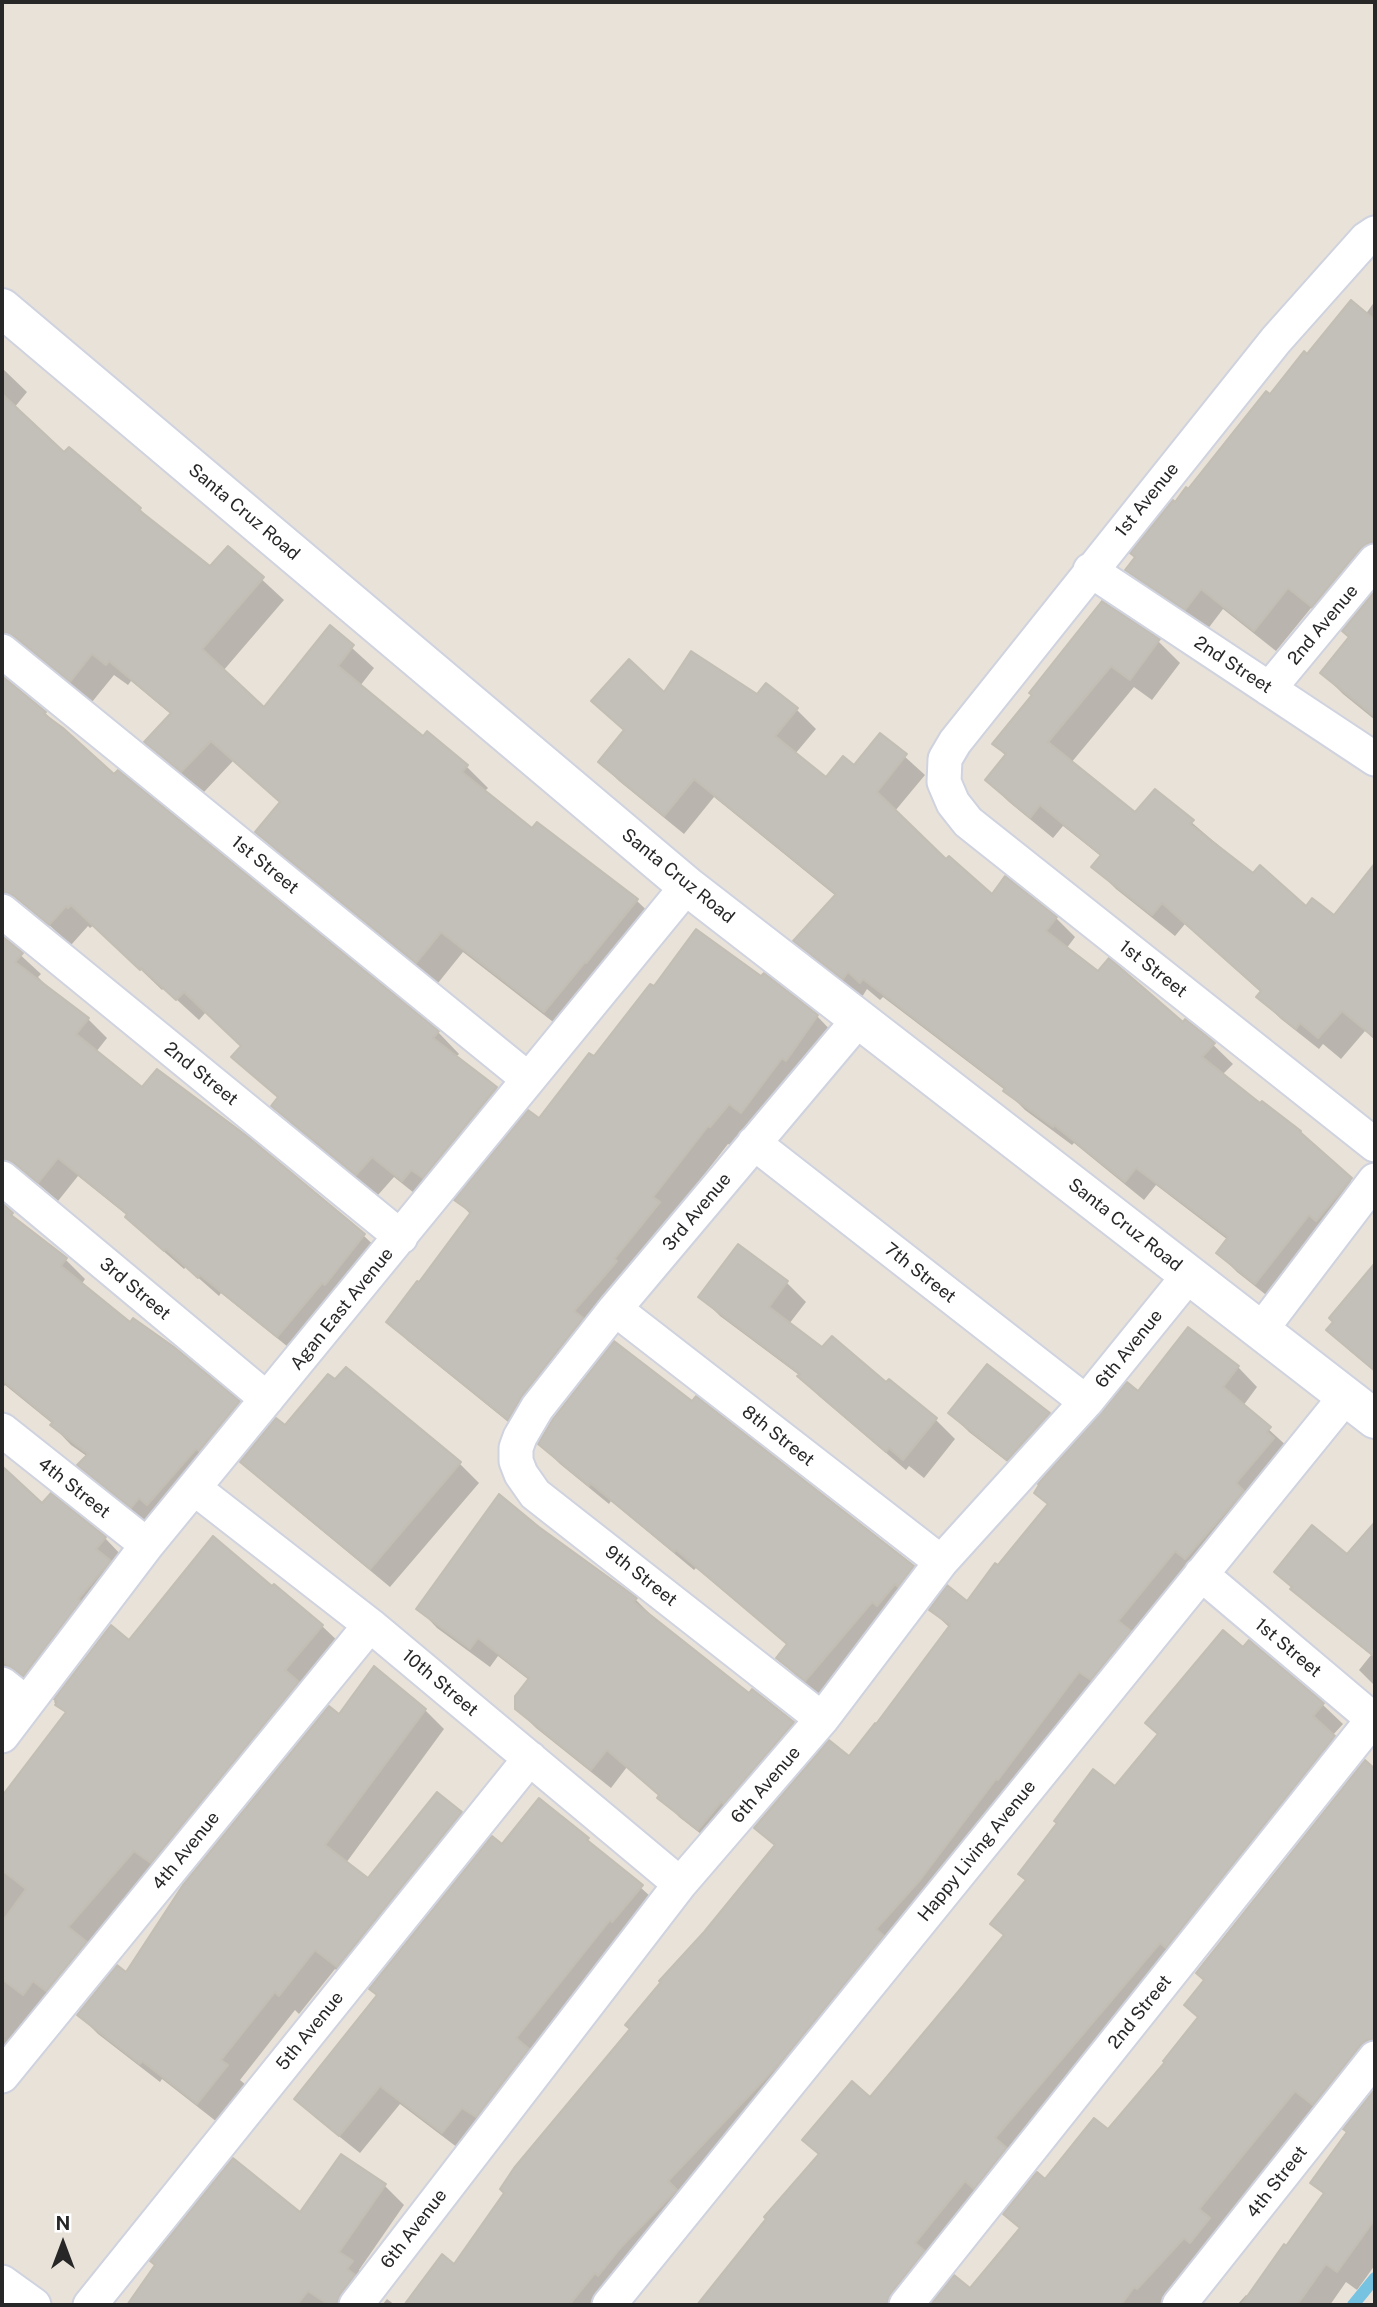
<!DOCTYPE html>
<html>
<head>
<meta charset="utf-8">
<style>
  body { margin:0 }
  #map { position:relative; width:1377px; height:2307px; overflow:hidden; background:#e8e2d9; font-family:"Public Sans",sans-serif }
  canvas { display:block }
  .frame { position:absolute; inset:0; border:4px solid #272727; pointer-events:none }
  .north { position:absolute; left:28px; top:2209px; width:70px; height:70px; -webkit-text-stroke:5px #fff; paint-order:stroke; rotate:0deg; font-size:19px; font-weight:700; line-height:28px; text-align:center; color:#272727 }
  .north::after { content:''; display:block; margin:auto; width:24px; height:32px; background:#272727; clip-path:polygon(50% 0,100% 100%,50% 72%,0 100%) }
</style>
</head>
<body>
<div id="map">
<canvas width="1377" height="2307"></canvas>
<div class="frame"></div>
<div class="north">N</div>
</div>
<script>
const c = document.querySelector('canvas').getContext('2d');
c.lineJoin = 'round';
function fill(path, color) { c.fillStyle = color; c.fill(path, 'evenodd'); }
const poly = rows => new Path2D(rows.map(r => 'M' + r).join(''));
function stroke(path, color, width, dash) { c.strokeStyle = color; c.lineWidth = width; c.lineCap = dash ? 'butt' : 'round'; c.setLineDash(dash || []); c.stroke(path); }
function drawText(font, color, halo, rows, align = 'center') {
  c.font = font + ' "Public Sans",sans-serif'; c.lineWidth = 6; c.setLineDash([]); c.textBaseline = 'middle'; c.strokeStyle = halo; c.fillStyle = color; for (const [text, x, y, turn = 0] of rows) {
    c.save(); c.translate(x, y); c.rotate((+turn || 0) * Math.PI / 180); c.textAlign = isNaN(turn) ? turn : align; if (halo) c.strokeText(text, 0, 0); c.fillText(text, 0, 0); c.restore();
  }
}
fill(poly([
  [1375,301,1375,577,1334,627,1311,608,1276,651,1223,609,1207,630,1149,591,1128,570,1175,504,1307,356,1365,315],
  [2,368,27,392,14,408,64,455,140,509,155,525,211,568,228,548,284,600,223,671,264,709,330,628,374,668,360,686,424,738,466,766,488,788,484,792,532,830,636,900,658,921,566,1032,463,952,438,983,279,854,258,832,281,803,233,761,204,792,168,763,147,742,172,715,131,681,128,685,114,675,92,702,37,657,29,653,4,671,5,681,45,713,114,777,438,1032,459,1054,455,1058,496,1088,517,1110,424,1201,394,1177,378,1195,294,1127,273,1106,279,1099,234,1057,243,1046,206,1012,199,1020,164,988,162,990,94,925,90,928,88,926,71,945,25,903,30,897,2,871],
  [1375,594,1375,720,1343,694,1322,673,1351,638,1344,631],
  [1158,641,1180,663,1152,700,1134,687,1071,763,1136,815,1155,791,1253,875,1306,908,1334,918,1375,866,1375,1040,1365,1031,1341,1059,1323,1044,1319,1049,1281,1019,1258,997,1262,993,1185,924,1175,936,1116,889,1094,867,1102,857,1063,826,1053,838,1009,802,987,780,1006,756,994,744,1034,695],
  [664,694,757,696,797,710,816,729,795,754,826,779,855,767,881,735,925,775,895,811,946,861,992,897,1056,918,1075,937,1066,949,1098,974,1203,1035,1233,1064,1222,1075,1319,1151,1370,1199,1275,1302,1237,1272,1218,1253,1228,1240,1156,1185,1144,1200,1074,1143,1072,1145,1025,1110,1005,1090,883,997,880,1000,867,989,862,997,815,960,796,941,836,896,714,797,684,834,619,781,600,762,625,731,594,701],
  [2,938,41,974,38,977,53,992,88,1019,107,1038,96,1052,143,1089,246,1137,364,1236,384,1255,298,1355,221,1293,219,1296,186,1267,184,1269,146,1236,128,1216,78,1176,58,1201,36,1182,27,1178,2,1194,4,1207,31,1233,66,1260,85,1279,81,1285,131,1325,239,1403,258,1422,151,1526,99,1485,80,1465,88,1457,71,1445,52,1425,53,1424,5,1385,2,1389],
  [817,1016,836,1036,761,1131,749,1122,730,1145,728,1144,672,1216,528,1438,408,1341,389,1321,420,1285,471,1215,457,1200,539,1121,595,1059],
  [739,1247,787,1283,806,1302,789,1324,823,1349,887,1385,889,1382,936,1420,955,1439,924,1478,909,1466,906,1470,819,1396,799,1375,720,1316,701,1297],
  [1375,1264,1375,1372,1350,1351,1328,1330,1335,1322,1331,1318],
  [988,1366,1049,1415,1068,1434,1028,1478,969,1432,950,1413],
  [1238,1367,1257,1387,1243,1406,1289,1448,604,2305,407,2305,442,2257,455,2266,705,1933,776,1847,756,1827,850,1758,950,1628,931,1610,967,1604,1049,1506,1036,1492,1138,1394],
  [346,1369,460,1464,479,1483,390,1587,262,1481,242,1462,285,1428,335,1382],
  [540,1444,913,1567,932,1586,825,1699,797,1677,778,1658,788,1645,696,1568,694,1570,611,1501,609,1504,560,1464],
  [2,1472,42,1506,105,1538,124,1558,128,1582,2,1702],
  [1375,1525,1375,1686,1359,1670,1371,1655,1312,1608,1276,1572,1347,1557],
  [538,1528,636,1600,655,1619,749,1696,793,1723,812,1742,719,1848,679,1817,660,1796,627,1767,611,1788,536,1728,516,1708,529,1680,498,1656,490,1667,437,1628,418,1608],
  [274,1587,322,1626,342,1645,2,2059,2,1799,67,1714,54,1702,111,1627,129,1642],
  [1249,1642,1323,1705,1343,1724,1332,1736,1353,1756,916,2305,699,2305,820,2156,804,2140,871,2100,1005,1937,993,1924,1116,1788,1159,1735,1147,1723,1244,1649],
  [425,1710,444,1729,346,1863,368,1880,461,1813,480,1832,358,1985,335,1969,299,2014,295,2010,240,2080,246,2085,217,2122,162,2079,160,2082,98,2034,79,2015,126,1974,339,1717],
  [1365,1763,1375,1771,1375,2035,1218,2229,1228,2239,1204,2256,1160,2305,933,2305,955,2278,970,2291,1021,2229,1045,2182,1108,2132,1167,2062,1199,2018,1186,2005],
  [587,1839,661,1906,462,2151,400,2104,360,2153,316,2118,296,2099,502,1847],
  [1375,2091,1375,2265,1357,2290,1346,2282,1330,2305,1237,2305,1246,2295,1249,2297,1325,2195,1312,2183,1349,2132,1346,2129],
  [385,2186,404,2205,359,2270,371,2282,366,2305,129,2305,157,2265],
  [387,2299,395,2305,382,2305]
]), '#0003');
stroke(poly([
  [1353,2305,1375,2278]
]), '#75c2e1', 12);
const building = poly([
  [1351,300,1375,320,1375,542,1368,543,1360,549,1312,607,1288,588,1254,631,1201,589,1185,610,1125,570,1135,557,1130,553,1173,500,1175,502,1186,487,1188,489,1266,391,1270,394,1304,351,1307,354,1351,300],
  [2,394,64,452,69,447,141,508,139,510,210,566,228,546,264,577,202,649,264,707,330,625,354,645,338,666,423,736,427,731,468,765,462,772,532,828,537,822,638,899,586,963,585,962,544,1012,441,932,416,963,255,832,280,802,211,741,181,772,144,742,171,713,109,661,106,665,92,654,70,682,14,636,2,632,2,394],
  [1375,591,1375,717,1320,673,1349,637,1342,631,1375,591],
  [1102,601,1160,639,1130,680,1111,666,1048,742,1135,812,1155,789,1194,820,1190,824,1253,873,1260,865,1306,906,1312,898,1334,915,1375,863,1375,1038,1342,1011,1318,1038,1300,1023,1296,1029,1256,997,1261,991,1162,903,1152,915,1091,867,1101,855,1040,805,1030,818,985,780,1006,754,992,744,1032,695,1029,693,1102,601],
  [691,651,757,694,766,683,798,708,775,736,826,777,843,756,854,765,880,733,907,754,877,792,946,859,949,856,992,894,1005,876,1057,917,1046,931,1098,971,1109,958,1183,1022,1185,1019,1204,1034,1215,1043,1202,1057,1260,1103,1262,1101,1301,1131,1300,1132,1352,1178,1316,1221,1309,1215,1255,1284,1216,1253,1228,1237,1136,1168,1125,1182,1054,1125,1053,1127,1003,1091,1005,1088,863,979,860,983,848,972,843,979,793,941,836,894,694,779,664,816,598,762,624,730,591,701,629,659,664,692,691,651],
  [2,676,46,712,44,714,63,728,114,774,118,770,439,1031,433,1038,497,1087,423,1178,411,1170,402,1181,372,1157,356,1175,271,1106,278,1097,231,1057,241,1046,184,992,176,1000,141,968,140,970,71,905,68,908,66,906,49,925,14,896,2,892,2,676],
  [696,929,761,976,764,973,818,1015,786,1061,782,1058,741,1113,729,1104,710,1127,708,1126,653,1197,660,1202,614,1259,617,1261,574,1311,583,1318,522,1396,508,1420,386,1322,417,1281,419,1282,471,1212,454,1200,528,1110,539,1118,589,1053,594,1056,650,984,654,986,696,929],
  [2,936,23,953,15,962,89,1018,76,1034,142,1087,157,1069,247,1136,365,1234,325,1285,322,1283,277,1337,200,1275,198,1278,166,1249,164,1251,125,1217,127,1214,58,1158,38,1183,14,1163,2,1159,2,936],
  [2,1203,13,1213,11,1215,67,1258,61,1266,130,1322,133,1318,174,1347,240,1401,199,1451,196,1449,147,1505,139,1498,131,1508,77,1465,88,1454,50,1425,53,1422,2,1380,2,1203],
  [738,1244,788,1281,769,1307,822,1347,832,1336,886,1382,889,1379,937,1418,903,1460,889,1448,886,1452,797,1376,800,1374,698,1297,738,1244],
  [1375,1263,1375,1371,1326,1330,1333,1322,1329,1318,1375,1263],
  [1188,1327,1239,1366,1223,1387,1271,1427,1267,1432,1274,1438,1236,1483,1244,1491,1185,1559,1175,1551,1118,1621,1131,1631,1091,1680,1079,1672,998,1780,996,1779,920,1880,876,1929,884,1936,781,2062,668,2181,677,2190,622,2246,598,2276,595,2273,569,2305,404,2305,442,2254,454,2264,504,2193,500,2189,514,2168,630,2029,625,2025,661,1982,659,1981,704,1932,775,1845,754,1828,829,1740,849,1756,875,1723,876,1724,950,1625,929,1610,947,1585,967,1601,995,1563,998,1565,1048,1504,1034,1493,1039,1485,1038,1484,1127,1382,1138,1391,1188,1327],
  [614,1341,692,1401,696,1396,914,1566,898,1587,895,1584,877,1606,872,1602,805,1681,776,1658,787,1644,676,1550,674,1552,590,1483,589,1486,538,1444,553,1419,614,1341],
  [987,1364,1050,1413,1007,1460,948,1413,987,1364],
  [346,1367,461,1462,370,1569,240,1462,276,1418,285,1425,328,1374,335,1379,346,1367],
  [2,1466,42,1503,51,1493,106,1537,96,1549,111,1561,78,1599,81,1601,23,1676,2,1661,2,1466],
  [499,1494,539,1527,637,1598,634,1602,749,1693,752,1689,794,1722,724,1804,721,1802,698,1830,657,1798,659,1795,607,1750,591,1770,515,1709,515,1696,529,1678,478,1638,470,1649,416,1609,499,1494],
  [1375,1522,1375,1657,1290,1589,1292,1587,1274,1572,1312,1525,1347,1554,1375,1522],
  [213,1536,272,1586,274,1584,323,1625,285,1670,299,1682,151,1863,134,1851,68,1927,87,1942,46,1991,33,1981,23,1995,2,1979,2,1922,26,1889,2,1870,2,1796,66,1712,55,1705,57,1702,54,1699,111,1625,129,1640,213,1536],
  [1223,1630,1243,1647,1249,1640,1324,1703,1313,1716,1335,1736,1166,1948,1160,1943,995,2138,1007,2148,974,2189,965,2181,915,2243,925,2251,891,2293,887,2305,697,2305,766,2219,764,2217,819,2154,802,2140,852,2081,870,2097,962,1987,1004,1935,990,1924,1026,1880,1018,1874,1057,1823,1054,1821,1093,1769,1115,1786,1158,1734,1145,1723,1223,1630],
  [374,1666,426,1709,325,1845,368,1878,437,1792,462,1812,337,1967,315,1950,279,1996,275,1992,221,2060,228,2065,197,2104,142,2061,140,2064,77,2015,117,1965,126,1972,183,1885,329,1706,339,1714,374,1666],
  [1365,1760,1375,1769,1375,2039,1367,2040,1360,2046,1313,2105,1295,2091,1199,2209,1210,2218,1190,2243,1184,2238,1137,2289,1134,2287,1121,2305,930,2305,954,2275,970,2288,1020,2228,1003,2214,1037,2172,1045,2179,1094,2118,1108,2129,1165,2062,1163,2061,1198,2017,1184,2005,1204,1980,1196,1973,1365,1760],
  [539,1798,589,1838,587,1840,643,1885,612,1922,610,1920,516,2038,529,2049,476,2117,462,2108,442,2133,380,2086,339,2136,294,2099,377,1995,369,1989,492,1836,502,1844,539,1798],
  [1375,2089,1375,2219,1337,2272,1326,2264,1297,2305,1241,2305,1284,2244,1286,2246,1324,2193,1310,2183,1347,2132,1343,2129,1375,2089],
  [341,2154,386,2184,339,2252,353,2261,347,2269,355,2275,340,2294,337,2305,329,2305,308,2291,297,2305,127,2305,155,2265,150,2261,233,2158,300,2212,341,2154]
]);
fill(building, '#c3bfb9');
stroke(building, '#c3beb4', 2);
const street = poly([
  [1375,233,1366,239,1276,340,955,742,945,759,944,782,953,803,968,822,1375,1145],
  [1090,570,1375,759],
  [2,651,528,1079],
  [1269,689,1375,561],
  [2,911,401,1237],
  [754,1143,1086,1402],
  [2,1178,267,1399],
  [615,1309,941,1562],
  [1261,1330,1375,1180],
  [2,1430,147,1545],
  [194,1488,370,1625,680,1884],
  [1201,1574,1375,1721],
  [2,1684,26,1703],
  [822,1719,535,1494,521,1474,516,1461,516,1448,520,1437,537,1408,615,1309,859,1019],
  [2,1736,147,1545,687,886],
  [2,2076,370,1625],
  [2,2282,34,2305],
  [90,2305,530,1758],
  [356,2305,680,1884,822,1719,941,1562,1086,1402,1189,1275],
  [609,2305,1346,1396],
  [906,2305,1373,1719],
  [1179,2305,1375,2058]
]);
const secondary = poly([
  [2,308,687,886,1375,1419]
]);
stroke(street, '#cfd2df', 37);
stroke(secondary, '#cfd2df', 42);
stroke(street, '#fff', 33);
stroke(secondary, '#fff', 38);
drawText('18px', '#272727', '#fff', [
  ["1st Avenue",1147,500,-51],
  ["Santa Cruz Road",244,512,40],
  ["2nd Avenue",1323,625,-50],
  ["2nd Street",1233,665,33],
  ["1st Street",265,865,39],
  ["Santa Cruz Road",678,876,39],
  ["1st Street",1153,969,38],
  ["2nd Street",201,1074,39],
  ["3rd Avenue",697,1212,-50],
  ["Santa Cruz Road",1125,1225,38],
  ["7th Street",920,1273,38],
  ["3rd Street",135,1289,40],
  ["Agan East Avenue",342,1309,-51],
  ["6th Avenue",1129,1349,-51],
  ["8th Street",778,1436,38],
  ["4th Street",74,1488,38],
  ["9th Street",641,1576,38],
  ["1st Street",1288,1648,40],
  ["10th Street",440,1683,40],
  ["6th Avenue",766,1785,-49],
  ["4th Avenue",186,1851,-51],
  ["Happy Living Avenue",977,1851,-51],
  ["2nd Street",1140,2012,-51],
  ["5th Avenue",310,2031,-51],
  ["4th Street",1277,2182,-52],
  ["6th Avenue",414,2229,-52]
]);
</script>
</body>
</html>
